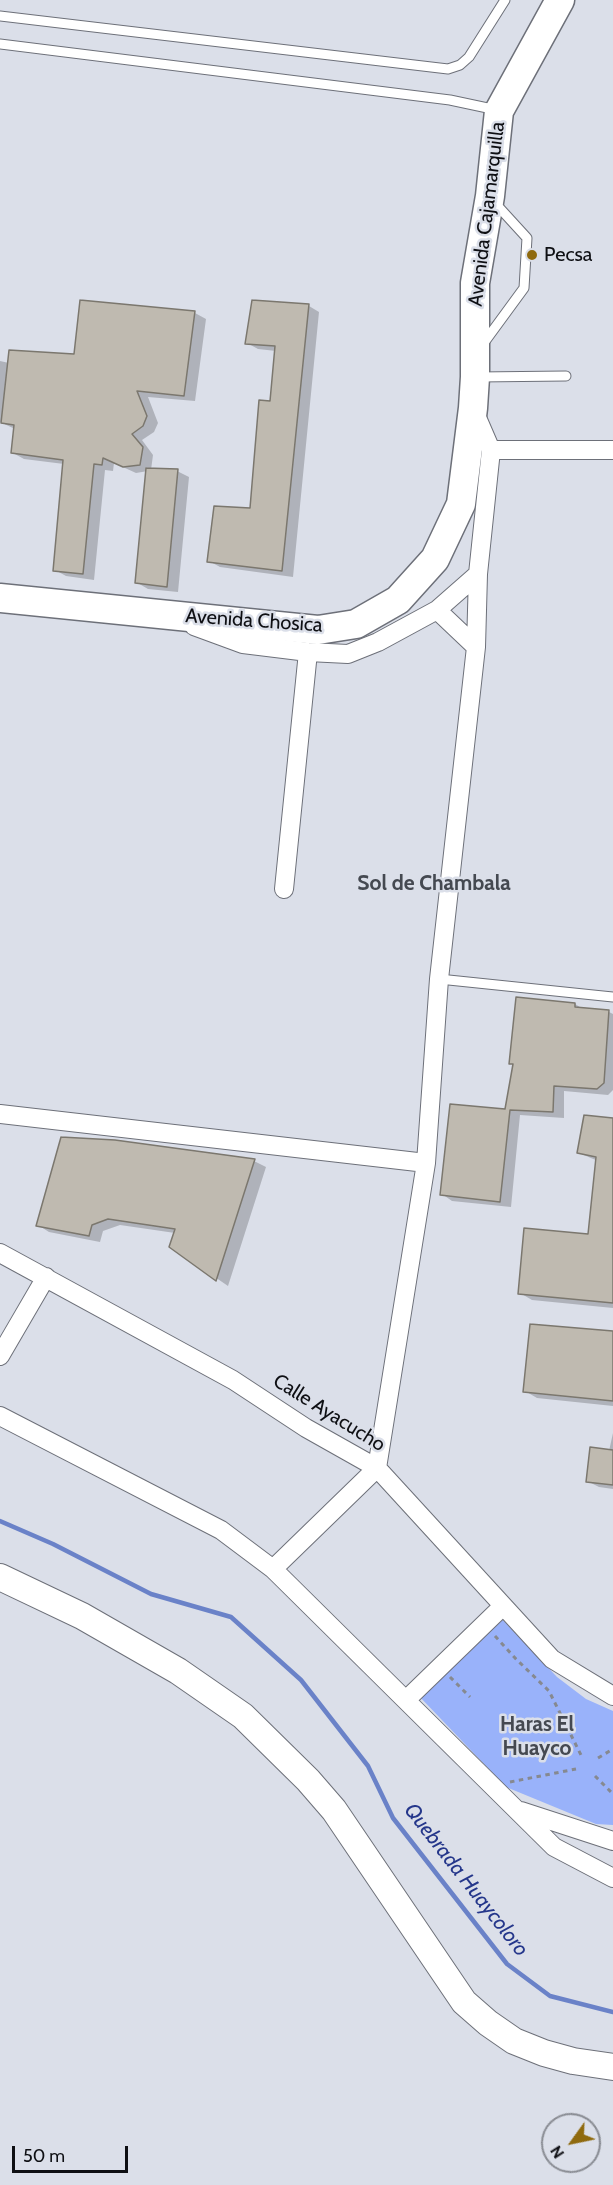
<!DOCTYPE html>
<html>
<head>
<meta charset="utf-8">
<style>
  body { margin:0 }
  #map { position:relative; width:613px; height:2185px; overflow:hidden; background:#dbdfe9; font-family:Cabin,sans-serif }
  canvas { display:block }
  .north { position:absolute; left:541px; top:2113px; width:60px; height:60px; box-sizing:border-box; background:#dbdfe9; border:2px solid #898c93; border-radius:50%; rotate:237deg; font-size:16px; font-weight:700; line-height:24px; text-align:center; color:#0e0f13 }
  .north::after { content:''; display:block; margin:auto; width:21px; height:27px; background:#8f6a0e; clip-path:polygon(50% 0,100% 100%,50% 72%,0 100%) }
  .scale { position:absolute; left:12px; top:2146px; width:116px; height:27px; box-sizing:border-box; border:3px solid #0e0f13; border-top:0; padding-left:8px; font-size:18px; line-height:21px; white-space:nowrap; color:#0e0f13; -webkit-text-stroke:4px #dbdfe9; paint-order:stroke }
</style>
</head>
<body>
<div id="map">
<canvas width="613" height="2185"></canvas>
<div class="north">N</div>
<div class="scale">50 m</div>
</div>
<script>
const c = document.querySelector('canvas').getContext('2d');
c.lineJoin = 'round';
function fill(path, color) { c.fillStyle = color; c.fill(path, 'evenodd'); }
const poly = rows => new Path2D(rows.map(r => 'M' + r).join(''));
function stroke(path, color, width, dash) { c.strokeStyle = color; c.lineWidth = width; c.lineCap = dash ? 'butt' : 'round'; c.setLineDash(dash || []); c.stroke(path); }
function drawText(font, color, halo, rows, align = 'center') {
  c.font = font + ' Cabin,sans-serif'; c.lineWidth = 5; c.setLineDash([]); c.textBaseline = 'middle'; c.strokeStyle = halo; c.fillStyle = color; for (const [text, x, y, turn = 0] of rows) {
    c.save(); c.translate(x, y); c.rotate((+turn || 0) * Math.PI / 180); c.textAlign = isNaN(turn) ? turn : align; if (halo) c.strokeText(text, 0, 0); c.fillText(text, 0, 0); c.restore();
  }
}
fill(poly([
  [498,1615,557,1677,586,1699,613,1711,613,1825,596,1824,506,1787,418,1695]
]), '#99b2fa');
fill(poly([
  [309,306,319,312,293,577,220,567,209,561,251,509,271,402,276,351,258,349,247,343],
  [195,313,206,319,195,401,148,397,158,423,154,432,142,440,153,455,151,470,177,471,189,477,178,592,148,589,136,582,148,471,136,473,114,463,113,471,105,470,94,580,66,576,55,570,64,464,24,459,13,453,15,429,0,422,0,361,9,363,75,356],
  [575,1004,583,1009,609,1012,613,1014,613,1090,608,1095,564,1091,564,1118,520,1115,511,1207,452,1201,442,1194,506,1111,515,1065,511,1063],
  [613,1119,613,1308,532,1300,520,1293,589,1235,598,1161,579,1153],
  [254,1161,266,1167,228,1286,171,1247,175,1233,120,1225,103,1231,100,1242,49,1232,38,1225],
  [613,1332,613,1406,537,1398,525,1391],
  [613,1433,613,1489,599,1487,587,1481,609,1451]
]), '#0003');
stroke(poly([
  [0,1521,53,1544,151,1594,231,1617,301,1680,368,1766,393,1818,507,1964,550,1996,613,2012]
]), '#6a82c8', 4.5);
const building = poly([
  [80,300,195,311,184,396,137,391,147,416,143,426,132,434,143,447,140,465,123,467,103,458,102,465,94,464,83,574,53,571,63,460,11,453,14,425,1,423,9,350,74,354,80,300],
  [252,300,309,304,282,571,207,562,214,506,250,508,259,400,270,401,275,346,245,344,252,300],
  [146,468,178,469,167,587,135,583,146,468],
  [516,997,575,1003,575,1007,609,1010,604,1083,597,1089,554,1086,553,1112,510,1110,500,1202,440,1195,450,1104,505,1109,513,1064,509,1064,516,997],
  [584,1115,613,1118,613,1303,518,1294,524,1228,588,1234,596,1157,577,1153,584,1115],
  [61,1137,115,1140,255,1159,216,1281,169,1247,175,1229,108,1219,92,1225,89,1236,36,1226,61,1137],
  [530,1324,613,1331,613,1401,523,1392,530,1324],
  [590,1447,613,1450,613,1485,586,1482,590,1447]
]);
fill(building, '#bfbab0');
stroke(building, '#7b776e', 1.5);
const service = poly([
  [0,16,448,69,460,65,469,57,505,0],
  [0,44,450,100,497,110],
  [483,344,524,288,527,238,495,203],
  [478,377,566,376],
  [439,979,613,997]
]);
const minor = poly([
  [491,450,613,450],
  [437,610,476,647],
  [194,626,243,644,308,652,348,654,378,642,437,610,478,574],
  [284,889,308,652],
  [0,1114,426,1163],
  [0,1253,233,1380,306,1428,377,1468,552,1659,613,1696],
  [0,1356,46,1277],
  [0,1416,221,1530,273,1569,554,1847,613,1878],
  [273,1569,377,1468,426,1163,439,979,476,647,478,574,491,450,475,413],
  [406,1700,503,1606],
  [521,1811,613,1841]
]);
const secondary = poly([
  [0,1577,82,1616,178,1671,243,1716,308,1780,334,1810,464,2002,488,2023,514,2041,544,2053,573,2061,613,2067]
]);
const primary = poly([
  [0,598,318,630,356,624,398,600,435,559,461,504,473,408,475,377,475,283,490,196,499,111,560,0]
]);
stroke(service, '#6d7079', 11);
stroke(minor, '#6d7079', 20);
stroke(secondary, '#6d7079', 28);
stroke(primary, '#6d7079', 31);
stroke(poly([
  [495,1636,516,1659,549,1691,581,1755],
  [450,1677,470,1697],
  [598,1758,613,1749],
  [595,1776,613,1794],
  [510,1782,576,1769]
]), '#868990', 3, [4.5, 4.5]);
stroke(service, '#fff', 9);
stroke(minor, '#fff', 18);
stroke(secondary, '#fff', 26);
stroke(primary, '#fff', 28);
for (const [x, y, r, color] of [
  [532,255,6,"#8f6a0e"]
]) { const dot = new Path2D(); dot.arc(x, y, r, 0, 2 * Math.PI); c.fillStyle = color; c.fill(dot); stroke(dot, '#dbdfe9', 2); }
drawText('20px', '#0e0f13', '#dbdfe9', [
  ["Avenida Cajamarquilla",487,214,-83],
  ["Avenida Chosica",254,621,4],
  ["Calle Ayacucho",329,1413,32]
]);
drawText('20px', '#0e0f13', '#dbdfe9', [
  ["Pecsa",544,255]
], 'left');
drawText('bold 21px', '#454951', '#dbdfe9', [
  ["Sol de Chambala",434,884],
  ["Haras El",537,1725],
  ["Huayco",537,1749]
]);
drawText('italic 21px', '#25378b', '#dbdfe9', [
  ["Quebrada Huaycoloro",466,1880,52]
]);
</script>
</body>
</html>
